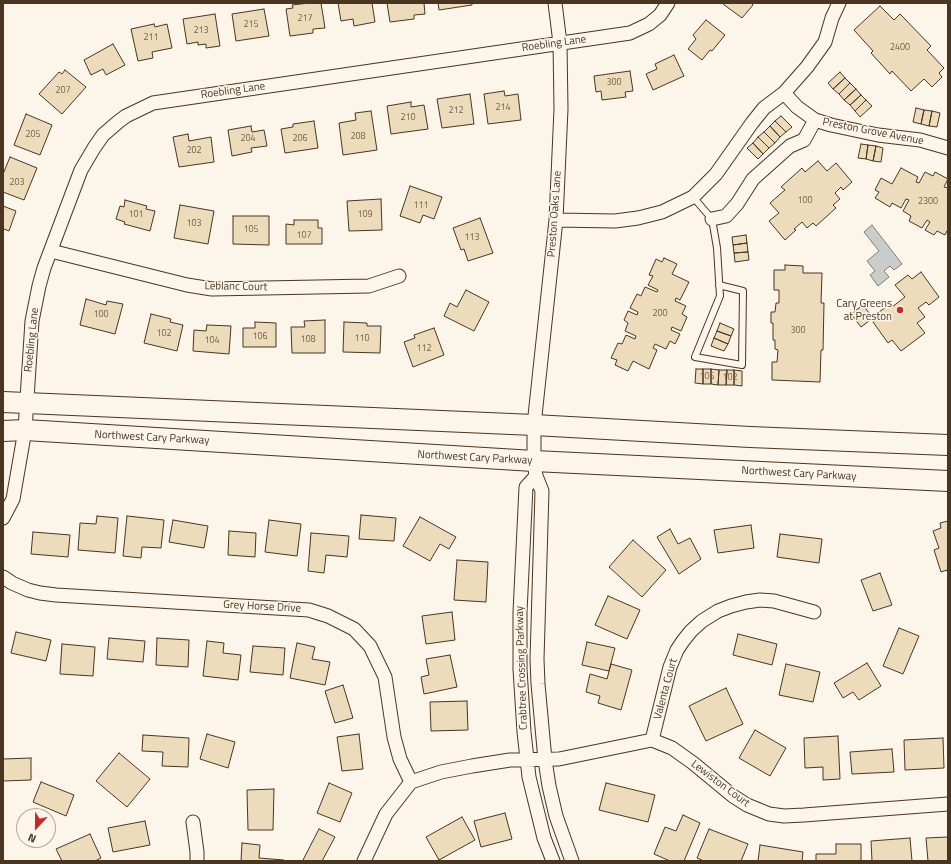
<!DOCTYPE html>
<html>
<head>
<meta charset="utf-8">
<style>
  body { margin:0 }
  #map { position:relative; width:951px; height:864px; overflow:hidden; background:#fbf6e9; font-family:"Titillium Web",sans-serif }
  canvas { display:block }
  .frame { position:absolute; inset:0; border:4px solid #4a3520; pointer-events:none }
  .north { position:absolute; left:16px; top:808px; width:40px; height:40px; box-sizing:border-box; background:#fbf6e9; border:1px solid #b4a999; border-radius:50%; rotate:202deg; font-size:11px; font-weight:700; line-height:16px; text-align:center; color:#4a3520 }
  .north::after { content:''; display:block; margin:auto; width:14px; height:18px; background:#c62828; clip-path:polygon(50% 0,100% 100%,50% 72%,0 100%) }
</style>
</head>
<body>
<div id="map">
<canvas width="951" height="864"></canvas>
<div class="frame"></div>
<div class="north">N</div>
</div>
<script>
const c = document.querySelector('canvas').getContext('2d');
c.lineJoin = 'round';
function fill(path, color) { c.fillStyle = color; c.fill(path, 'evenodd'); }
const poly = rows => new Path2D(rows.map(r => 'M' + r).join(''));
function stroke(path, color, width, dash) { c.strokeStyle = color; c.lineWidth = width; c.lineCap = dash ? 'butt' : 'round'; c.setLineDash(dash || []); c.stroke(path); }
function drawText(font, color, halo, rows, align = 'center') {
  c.font = font + ' "Titillium Web",sans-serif'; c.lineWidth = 3; c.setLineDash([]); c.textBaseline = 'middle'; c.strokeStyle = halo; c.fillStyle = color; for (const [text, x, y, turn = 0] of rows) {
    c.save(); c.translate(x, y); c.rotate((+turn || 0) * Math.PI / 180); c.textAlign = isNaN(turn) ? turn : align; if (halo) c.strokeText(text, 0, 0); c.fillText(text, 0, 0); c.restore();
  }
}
const water = poly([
  [872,225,902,264,894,270,890,266,884,271,889,277,878,286,870,275,875,271,867,261,879,251,864,232,872,225]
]);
fill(water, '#c9cecd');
stroke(water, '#887966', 1);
const building = poly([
  [309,3,321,3,325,28,313,29,313,33,290,36,286,9,293,8,292,5,309,3],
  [338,3,372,3,375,22,354,26,353,19,341,21,338,3],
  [387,3,424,3,425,14,414,15,414,19,390,22,387,3],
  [438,3,472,3,472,5,439,10,438,3],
  [724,3,751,3,753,5,742,18,723,4,724,3],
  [880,6,894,20,900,14,931,46,927,50,944,68,939,73,942,77,932,87,924,79,911,91,892,71,890,74,871,53,873,51,854,30,880,6],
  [264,9,269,36,236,41,232,14,264,9],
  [215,14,220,46,206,48,206,44,198,45,198,42,187,44,183,19,215,14],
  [706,20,725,35,712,51,710,50,702,60,688,49,696,39,693,35,706,20],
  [154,24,155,27,167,24,172,48,152,52,153,58,138,61,131,29,154,24],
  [113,44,125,65,106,75,103,69,91,75,84,60,113,44],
  [674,55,684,76,653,90,646,74,657,69,655,64,674,55],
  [65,70,86,87,62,114,39,94,59,72,62,74,65,70],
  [630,71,633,91,625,92,626,97,602,100,601,91,596,92,594,76,630,71],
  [840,72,845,78,833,89,828,83,840,72],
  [845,78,850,83,839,94,833,89,845,78],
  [850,83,856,89,844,100,839,94,850,83],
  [856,89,861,95,850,105,844,100,856,89],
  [504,91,505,96,518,94,521,120,488,124,484,94,504,91],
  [470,94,474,124,442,128,437,99,470,94],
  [861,95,866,100,855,111,850,105,861,95],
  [866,100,872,106,860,117,855,111,866,100],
  [411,102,411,107,424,105,428,129,391,134,387,106,411,102],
  [916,108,924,110,921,124,913,122,916,108],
  [924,110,932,111,929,126,921,124,924,110],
  [371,111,377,150,343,155,339,123,356,120,355,113,371,111],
  [932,111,940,113,937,127,929,126,932,111],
  [26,114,52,125,40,155,14,145,26,114],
  [781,116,792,127,786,132,775,121,781,116],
  [314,121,318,148,285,153,281,129,293,127,293,124,314,121],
  [775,121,786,132,780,137,770,126,775,121],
  [251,126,252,132,264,130,267,146,251,148,252,152,232,156,228,130,251,126],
  [770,126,780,137,775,143,764,132,770,126],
  [764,132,775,143,769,148,758,137,764,132],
  [188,134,189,141,211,137,214,162,179,167,173,137,188,134],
  [758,137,769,148,763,154,753,143,758,137],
  [753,143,763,154,758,159,747,148,753,143],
  [861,144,868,145,866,159,858,158,861,144],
  [868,145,876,146,873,161,866,159,868,145],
  [876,146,883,148,881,162,873,161,876,146],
  [10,157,37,168,24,200,3,192,3,174,10,157],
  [818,161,827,171,836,163,852,182,843,190,841,187,835,193,840,199,833,205,836,208,816,226,813,223,807,228,802,222,794,229,796,230,785,240,769,221,779,213,770,203,785,190,781,187,802,168,805,172,818,161],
  [901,168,918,177,916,182,919,183,925,172,933,176,935,172,948,179,944,187,948,188,948,229,945,235,937,231,934,235,925,230,930,222,927,220,922,228,909,221,911,216,903,211,909,200,906,199,901,208,892,203,890,207,875,198,879,192,875,190,881,178,892,184,901,168],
  [410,186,442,197,434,219,423,215,420,223,400,216,410,186],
  [381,199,382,230,349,231,347,201,381,199],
  [125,200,147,206,146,209,155,211,150,231,124,224,125,222,116,219,120,206,124,207,125,200],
  [180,205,214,211,208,244,174,238,180,205],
  [3,206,16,211,9,231,4,229,3,231,3,206],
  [233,216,269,216,269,245,233,244,233,216],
  [480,218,493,253,468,261,464,249,461,250,453,228,480,218],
  [294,220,318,220,318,228,322,228,322,244,286,244,286,224,294,225,294,220],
  [746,235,747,243,733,245,732,237,746,235],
  [747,243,748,252,734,253,733,245,747,243],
  [748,252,749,260,735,262,734,253,748,252],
  [664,258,677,264,672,274,689,282,680,300,676,298,675,301,686,306,682,314,687,317,681,331,672,327,671,330,680,334,675,344,670,341,666,349,655,344,653,348,657,350,649,369,633,361,628,371,615,365,617,360,611,358,618,343,622,344,626,335,635,339,636,336,625,331,628,323,624,320,628,311,637,315,638,312,630,308,637,294,641,296,645,287,657,292,658,290,648,285,653,276,649,275,656,259,662,262,664,258],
  [785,265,803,266,803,273,822,273,821,303,824,303,823,350,821,350,820,382,772,380,772,362,777,362,778,350,775,349,775,340,773,340,773,323,771,323,771,312,775,312,776,303,779,303,779,290,774,290,774,270,785,270,785,265],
  [921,272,939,297,929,305,926,302,918,308,925,317,917,323,925,333,901,351,892,340,888,343,873,322,881,316,879,312,890,304,892,307,905,297,895,285,908,275,912,279,921,272],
  [466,290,489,302,474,331,444,316,450,303,457,307,466,290],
  [86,299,106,305,107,301,123,304,115,334,80,325,86,299],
  [863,305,873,318,861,327,851,314,863,305],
  [151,314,171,319,170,322,183,325,177,351,144,343,151,314],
  [325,320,325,353,292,353,291,327,305,327,304,321,325,320],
  [255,322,276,323,276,347,243,347,243,328,255,328,255,322],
  [344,322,367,323,367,326,381,326,380,353,343,352,344,322],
  [720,323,734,329,731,336,717,331,720,323],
  [207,325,231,326,229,354,193,351,194,330,206,331,207,325],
  [434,328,444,355,413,367,404,342,415,338,414,335,434,328],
  [717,331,731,336,728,344,714,338,717,331],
  [714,338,728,344,724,351,711,346,714,338],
  [696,369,703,369,703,384,695,383,696,369],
  [703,369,711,369,711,384,703,384,703,369],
  [711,369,719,370,718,385,711,384,711,369],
  [719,370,727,370,726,385,718,385,719,370],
  [727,370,734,370,734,385,726,385,727,370],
  [734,370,742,371,742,386,734,385,734,370],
  [361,515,396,518,394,541,359,539,361,515],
  [97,516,118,518,115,553,78,550,80,523,96,524,97,516],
  [127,516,164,520,161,548,142,547,141,558,123,556,127,516],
  [420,517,456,537,449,549,440,544,430,561,403,546,420,517],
  [173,520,208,526,204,548,169,542,173,520],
  [269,520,301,524,297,556,265,552,269,520],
  [948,521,948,575,947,570,941,572,934,550,939,548,933,531,941,528,940,523,948,521],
  [751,525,754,548,718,553,714,530,751,525],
  [670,529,678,544,690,538,701,559,679,574,657,537,670,529],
  [229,531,256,533,255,557,228,555,229,531],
  [33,532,70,535,68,557,31,554,33,532],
  [311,533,349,536,347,557,326,555,324,573,308,571,311,533],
  [780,534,822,539,819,563,777,557,780,534],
  [633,540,666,570,642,597,609,567,633,540],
  [457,560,488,562,486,602,454,600,457,560],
  [880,573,892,605,873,611,861,580,880,573],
  [608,596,640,610,627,639,595,625,608,596],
  [452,612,455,640,426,644,422,616,452,612],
  [899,628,919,636,903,674,883,666,899,628],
  [16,632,51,640,46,661,11,653,16,632],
  [738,634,777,644,772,665,733,655,738,634],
  [109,638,145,641,143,662,107,659,109,638],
  [157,638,189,640,188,667,156,665,157,638],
  [207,641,224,643,223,653,241,655,238,680,203,676,207,641],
  [587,642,615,648,609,671,582,665,587,642],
  [297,643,315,647,312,659,330,662,325,685,290,678,297,643],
  [62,644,95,647,93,676,60,674,62,644],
  [253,646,285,648,283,675,250,672,253,646],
  [450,655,457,687,424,694,421,677,429,675,426,659,450,655],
  [867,663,881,686,859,700,853,692,843,698,834,683,867,663],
  [611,664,632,670,621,710,598,703,600,696,586,692,590,674,607,679,611,664],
  [786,664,820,672,813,702,779,695,786,664],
  [343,685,353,718,335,723,325,691,343,685],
  [726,688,743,724,706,741,689,706,726,688],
  [467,701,468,730,431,731,430,702,467,701],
  [755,730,786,748,770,776,739,758,755,730],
  [207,734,235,742,228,768,200,759,207,734],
  [359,734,363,769,342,771,337,737,359,734],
  [143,735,189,738,188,767,162,766,163,752,142,751,143,735],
  [838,736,840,779,823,780,823,767,805,768,804,738,838,736],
  [943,738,944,768,905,770,904,740,943,738],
  [892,749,894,772,852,774,850,752,892,749],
  [119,753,150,779,127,807,96,781,119,753],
  [31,758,31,780,3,781,3,759,31,758],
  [41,782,74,795,66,816,33,802,41,782],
  [329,783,352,793,340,822,317,813,329,783],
  [606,783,655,795,648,822,599,810,606,783],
  [274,789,273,830,248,830,247,790,274,789],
  [505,813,512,839,481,847,474,821,505,813],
  [683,815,700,823,684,861,670,861,654,854,665,827,676,831,683,815],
  [462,817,475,840,439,860,426,837,462,817],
  [145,821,150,845,113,852,108,828,145,821],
  [319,829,335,837,322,861,305,861,303,860,319,829],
  [709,829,748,844,741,861,704,861,697,858,709,829],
  [90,834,101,858,95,861,62,861,56,849,90,834],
  [948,837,948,861,928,861,926,838,948,837],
  [910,838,912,861,872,861,871,841,910,838],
  [242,843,260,845,259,858,284,860,284,861,241,861,242,843],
  [836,844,861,844,861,861,816,861,816,854,836,854,836,844],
  [760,845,803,852,802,861,758,861,760,845]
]);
fill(building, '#ecdcbc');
stroke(building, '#4a3520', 1);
const service = poly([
  [693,197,712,219,717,248,720,296,695,357,742,365,743,291,719,285]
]);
const minor = poly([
  [555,3,560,43,561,109,556,220,534,425,534,461,536,476,542,491,537,659,538,684,545,760,549,786,556,816,572,861],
  [784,93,797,107,815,120,831,125,878,135,920,140,948,148],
  [712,219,726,216,737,204,753,179,790,146,804,140,815,120],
  [556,220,615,221,638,218,662,212,693,197,716,174,752,123,764,108,784,93,807,67,825,42,832,18,839,3],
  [51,251,187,285,212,289,369,286,399,276],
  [536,476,526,487,520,612,520,669,524,732,529,777,544,838,553,861],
  [3,518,13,499,25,430,32,321,39,286,44,268,81,170,94,148,103,135,118,122,126,116,153,103,630,33,649,24,660,15,668,3],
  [3,577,12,583,28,590,40,593,56,595,309,610,328,616,354,629,370,646,385,677,394,737,400,759,411,782],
  [652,740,670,667,677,650,683,641,691,631,702,621,718,611,731,606,746,602,760,600,774,601,814,612],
  [193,822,197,852,197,861],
  [364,861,386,814,411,782,441,772,472,766,510,760,559,759,652,740,672,748,693,763,733,796,747,805,769,814,784,816,804,815,948,804]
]);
const primary = poly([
  [3,402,534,425,750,437,948,445],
  [3,431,25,430,534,461,948,481]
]);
stroke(service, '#4a3520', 8);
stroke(minor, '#4a3520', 15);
stroke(primary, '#4a3520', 22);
stroke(service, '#fbf6e9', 6);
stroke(minor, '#fbf6e9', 13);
stroke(primary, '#fbf6e9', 20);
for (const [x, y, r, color] of [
  [900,310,4,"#c62828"]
]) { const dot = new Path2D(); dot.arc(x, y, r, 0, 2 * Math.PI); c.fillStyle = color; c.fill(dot); stroke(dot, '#fbf6e9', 1.5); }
drawText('9px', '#725f47', null, [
  ["217",305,19],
  ["215",251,25],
  ["213",201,31],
  ["211",151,38],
  ["2400",900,48],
  ["300",614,83],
  ["207",63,91],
  ["214",503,108],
  ["212",456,111],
  ["210",408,118],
  ["205",33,135],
  ["208",358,137],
  ["204",248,139],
  ["206",300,139],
  ["202",194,151],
  ["203",17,183],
  ["100",805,201],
  ["2300",928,202],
  ["111",421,206],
  ["101",136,215],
  ["109",365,215],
  ["103",194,224],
  ["105",251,230],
  ["107",304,236],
  ["113",472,238],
  ["200",660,314],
  ["100",101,315],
  ["300",798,331],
  ["102",164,334],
  ["106",260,337],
  ["110",362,339],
  ["108",308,340],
  ["104",212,341],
  ["112",424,349],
  ["105",707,377],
  ["102",730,378]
]);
drawText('11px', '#4a3520', '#fbf6e9', [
  ["Roebling Lane",554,44,-8],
  ["Roebling Lane",233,91,-8],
  ["Preston Grove Avenue",873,132,11],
  ["Preston Oaks Lane",555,214,-86],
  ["Leblanc Court",236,287,1],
  ["Roebling Lane",32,340,-84],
  ["Northwest Cary Parkway",152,438,3],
  ["Northwest Cary Parkway",475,458,3],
  ["Northwest Cary Parkway",799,474,3],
  ["Grey Horse Drive",262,607,3],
  ["Crabtree Crossing Parkway",522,668,-92],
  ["Valenta Court",666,689,-75],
  ["Lewiston Court",720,784,37]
]);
drawText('11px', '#4a3520', '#fbf6e9', [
  ["Cary Greens",892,304],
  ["at Preston",892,317]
], 'right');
</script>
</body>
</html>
